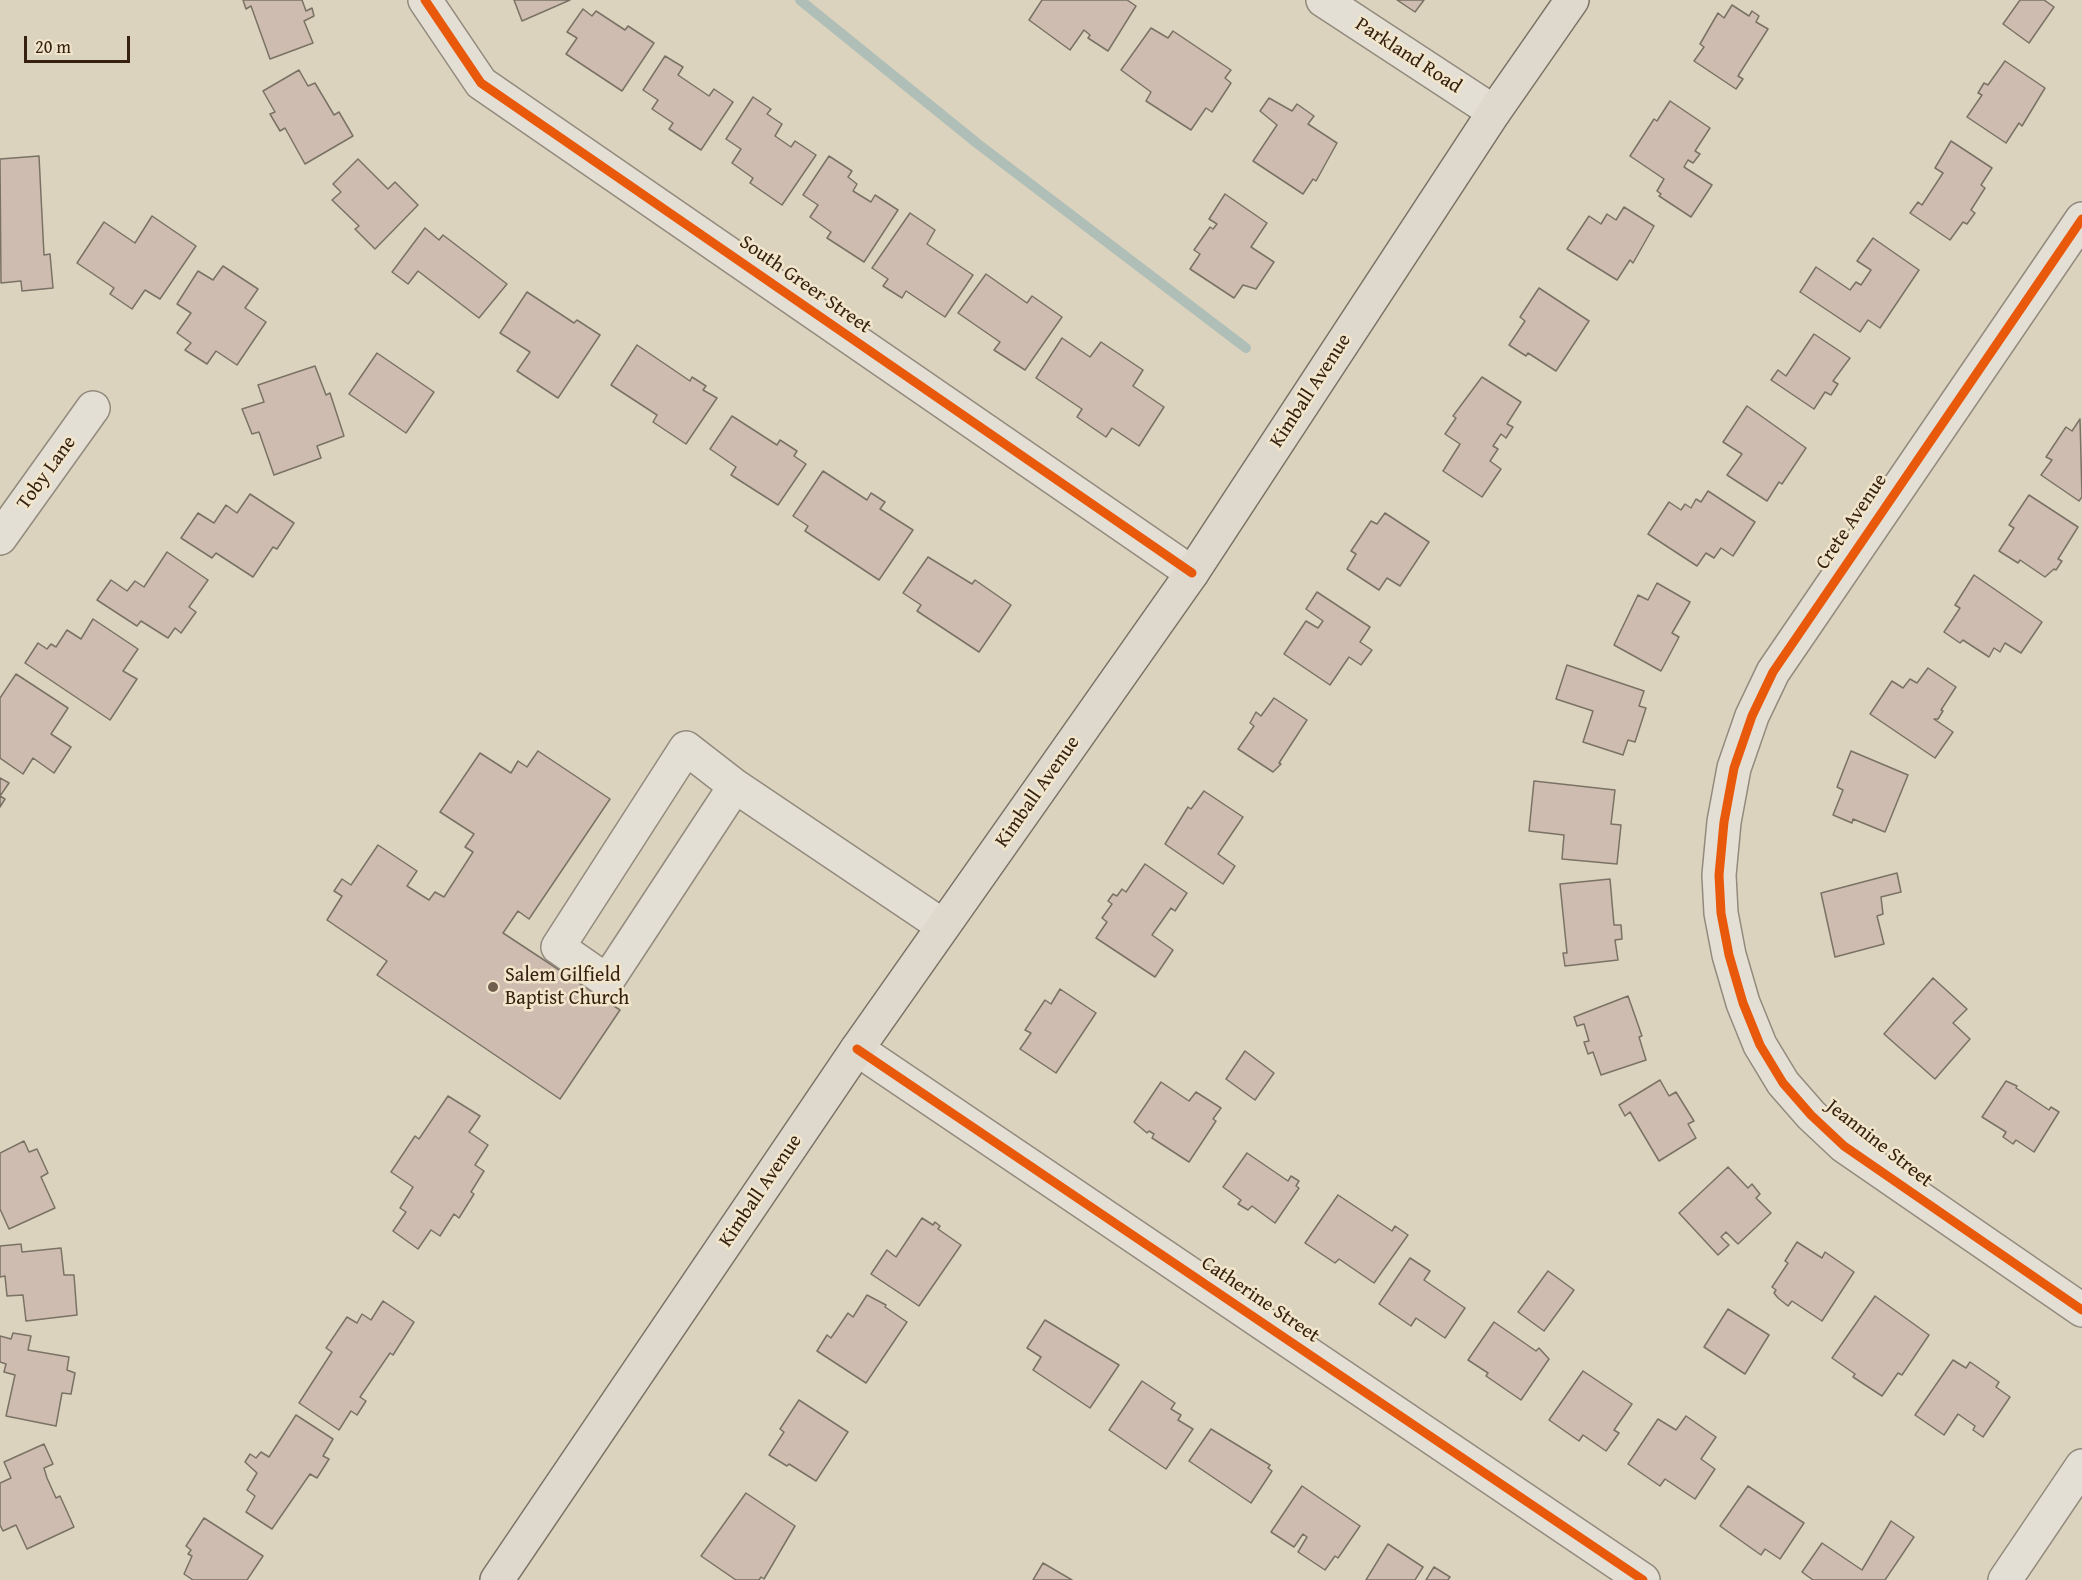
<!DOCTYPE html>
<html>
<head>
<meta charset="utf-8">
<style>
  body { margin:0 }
  #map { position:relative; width:2082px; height:1580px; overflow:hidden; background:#dcd3be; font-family:"Gentium Book Plus",serif }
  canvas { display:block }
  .scale { position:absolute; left:24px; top:36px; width:106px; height:27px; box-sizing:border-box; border:3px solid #362111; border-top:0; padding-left:8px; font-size:18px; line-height:21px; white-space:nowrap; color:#362111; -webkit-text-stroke:4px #f1e6cc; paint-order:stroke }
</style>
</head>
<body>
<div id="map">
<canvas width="2082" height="1580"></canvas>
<div class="scale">20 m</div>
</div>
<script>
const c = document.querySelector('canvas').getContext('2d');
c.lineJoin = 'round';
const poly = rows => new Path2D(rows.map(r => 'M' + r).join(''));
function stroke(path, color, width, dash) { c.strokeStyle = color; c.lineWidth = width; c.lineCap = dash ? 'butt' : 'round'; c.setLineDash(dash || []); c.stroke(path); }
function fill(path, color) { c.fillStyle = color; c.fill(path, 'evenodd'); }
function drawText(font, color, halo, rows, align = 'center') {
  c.font = font + ' "Gentium Book Plus",serif'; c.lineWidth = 5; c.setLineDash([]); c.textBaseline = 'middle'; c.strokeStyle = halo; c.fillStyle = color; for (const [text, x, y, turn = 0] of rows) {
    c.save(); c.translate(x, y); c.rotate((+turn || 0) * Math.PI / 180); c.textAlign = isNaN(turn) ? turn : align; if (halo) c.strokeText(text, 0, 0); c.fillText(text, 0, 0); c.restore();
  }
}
stroke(poly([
  [800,0,978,144,1246,348]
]), '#afbfb8', 10);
const building = poly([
  [243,0,302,0,306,11,312,8,314,16,304,21,313,43,270,59,251,6,246,9,243,0],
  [514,0,570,0,522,21,514,0],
  [1042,0,1127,0,1136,6,1108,51,1088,38,1090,35,1084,30,1070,50,1029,20,1042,0],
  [1397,0,1424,0,1415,12,1397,0],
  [2020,0,2044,0,2054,7,2029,43,2003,24,2020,0],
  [1732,5,1749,16,1752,11,1759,16,1756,22,1768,29,1738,76,1743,79,1736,89,1694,61,1704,47,1700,44,1718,13,1724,18,1732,5],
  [583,9,592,16,596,11,625,30,628,26,654,43,622,91,566,54,577,38,567,32,583,9],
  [1151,28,1168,38,1173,31,1231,70,1225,78,1231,83,1212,112,1206,108,1191,130,1146,101,1151,92,1121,70,1151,28],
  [665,56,683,67,678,75,709,96,714,89,733,102,701,150,669,129,673,123,652,109,658,100,643,90,665,56],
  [2005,61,2045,88,2022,126,2019,123,2006,143,1967,117,1982,95,1978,93,1984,83,1988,85,2005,61],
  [299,70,308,86,315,83,334,115,339,112,353,136,305,164,285,128,280,131,270,114,275,112,263,91,299,70],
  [753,97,771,109,767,114,782,124,775,136,791,147,795,141,816,155,782,205,750,183,753,178,732,163,741,149,726,139,753,97],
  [1269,98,1292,111,1297,104,1314,116,1308,124,1337,143,1316,181,1313,179,1303,194,1253,161,1277,125,1260,111,1269,98],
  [1670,101,1710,128,1695,151,1700,154,1693,163,1688,160,1684,167,1712,185,1691,217,1659,196,1661,194,1657,191,1664,179,1630,156,1654,119,1657,121,1670,101],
  [1951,141,1992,168,1981,185,1985,188,1971,210,1975,213,1967,224,1963,222,1950,240,1910,213,1918,202,1922,205,1943,173,1935,168,1951,141],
  [39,156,44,255,50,254,53,288,22,291,21,281,1,283,0,159,39,156],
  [829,156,852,171,848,177,857,184,853,191,871,202,875,195,898,210,864,262,827,238,831,232,810,217,818,205,803,195,829,156],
  [358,159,388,189,395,182,418,205,375,249,355,229,359,226,332,200,341,192,333,184,358,159],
  [1225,194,1267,223,1251,247,1274,262,1256,289,1243,285,1234,298,1190,269,1200,254,1194,250,1210,227,1213,229,1217,224,1209,219,1225,194],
  [1624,207,1654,226,1633,263,1630,260,1617,280,1567,249,1589,216,1601,224,1607,214,1616,220,1624,207],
  [910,213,935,230,927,244,973,275,945,317,906,291,902,298,883,286,888,279,872,268,910,213],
  [152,216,196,246,160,299,145,290,132,309,110,294,114,288,77,263,104,222,135,243,152,216],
  [425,228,439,240,443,235,507,284,479,318,418,271,408,284,392,272,425,228],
  [1873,238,1919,270,1880,328,1868,320,1860,332,1800,292,1816,267,1850,290,1856,282,1861,285,1871,270,1857,261,1873,238],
  [223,266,258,289,245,308,266,322,237,365,216,351,207,364,185,350,191,343,177,333,191,313,177,304,198,271,213,280,223,266],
  [986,274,1027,303,1032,296,1062,317,1025,370,994,350,1000,342,958,313,986,274],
  [1539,288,1589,321,1556,371,1528,353,1526,356,1509,345,1525,321,1520,317,1539,288],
  [527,292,574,323,577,320,600,335,558,398,517,371,530,352,500,333,527,292],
  [1814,334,1850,358,1833,381,1838,384,1831,395,1825,392,1814,409,1771,380,1778,370,1786,376,1814,334],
  [1062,338,1090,357,1101,342,1143,370,1133,386,1164,407,1139,446,1112,428,1106,437,1077,417,1082,409,1036,378,1062,338],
  [637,345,690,381,692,377,706,386,703,390,717,398,686,444,653,422,657,415,611,385,637,345],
  [377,353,434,392,406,433,349,394,377,353],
  [315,366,326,395,330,393,344,436,317,446,321,458,274,475,259,432,252,434,242,409,264,402,258,385,315,366],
  [1482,377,1521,402,1507,424,1513,427,1506,438,1501,434,1493,446,1498,449,1490,461,1501,469,1482,497,1443,471,1460,444,1445,434,1456,418,1453,416,1482,377],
  [1747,406,1806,448,1782,484,1779,482,1767,501,1727,475,1742,454,1723,442,1747,406],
  [732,416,777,445,780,440,797,451,794,456,806,464,778,505,731,475,736,467,710,449,732,416],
  [2080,419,2082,497,2079,501,2041,475,2052,460,2046,457,2066,427,2072,431,2080,419],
  [823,471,867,500,871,493,885,502,880,509,913,530,879,580,805,531,808,526,793,516,823,471],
  [1708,491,1755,522,1733,556,1721,548,1714,558,1706,553,1697,566,1648,534,1669,502,1681,510,1685,504,1691,508,1696,499,1701,502,1708,491],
  [250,494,294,523,277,549,273,547,253,577,216,553,212,558,181,538,198,513,214,523,226,505,237,513,250,494],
  [2029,495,2078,527,2058,559,2062,561,2056,570,2054,569,2045,577,2020,560,2018,563,1999,551,2014,528,2009,525,2029,495],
  [1385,513,1429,542,1400,586,1387,578,1379,590,1347,569,1356,554,1351,551,1371,521,1377,524,1385,513],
  [167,552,208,580,189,607,196,612,181,633,175,628,168,638,141,621,137,626,97,600,111,580,127,591,135,581,144,587,167,552],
  [928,557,972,584,975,580,1011,605,979,652,917,611,921,605,903,593,928,557],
  [1974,575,2042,622,2021,653,2005,643,2000,652,1994,648,1989,657,1963,640,1960,643,1944,632,1960,608,1955,605,1974,575],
  [1657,583,1690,602,1672,633,1679,637,1661,671,1614,645,1638,595,1648,600,1657,583],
  [1317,592,1370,627,1360,642,1372,650,1361,665,1349,657,1330,685,1284,654,1306,621,1318,628,1323,621,1306,609,1317,592],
  [93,619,138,649,123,671,137,679,110,720,25,663,38,643,47,649,51,644,56,647,67,630,81,639,93,619],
  [1567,665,1644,691,1639,706,1646,708,1635,742,1628,740,1623,755,1583,742,1593,711,1556,699,1567,665],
  [1928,668,1956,687,1941,710,1943,711,1938,719,1934,719,1953,732,1935,758,1870,714,1892,681,1903,688,1910,679,1917,683,1928,668],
  [16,674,68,708,51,734,71,747,54,773,33,758,23,774,0,758,0,698,16,674],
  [1274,698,1307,720,1279,763,1281,764,1273,772,1238,749,1254,726,1250,723,1256,712,1261,716,1274,698],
  [538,751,610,799,529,919,518,911,503,933,620,1010,560,1099,377,975,387,961,327,920,342,896,334,891,342,879,351,885,378,845,417,871,407,886,429,900,435,892,444,897,473,852,465,847,474,834,440,812,480,753,511,773,518,761,527,767,538,751],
  [1851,751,1908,775,1885,832,1853,819,1852,823,1833,815,1843,790,1837,787,1851,751],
  [0,778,9,783,0,796,5,799,0,807,0,778],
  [1534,781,1615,790,1611,824,1621,825,1617,864,1562,859,1564,835,1529,831,1534,781],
  [1204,791,1243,817,1218,854,1235,866,1223,884,1165,844,1188,807,1191,809,1204,791],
  [1145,864,1187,893,1175,911,1171,908,1152,935,1173,950,1155,977,1096,938,1107,922,1102,918,1112,904,1108,901,1113,894,1117,896,1122,889,1126,892,1145,864],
  [1897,873,1901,892,1881,897,1883,914,1877,916,1884,944,1835,957,1821,893,1897,873],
  [1610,879,1614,925,1621,925,1622,939,1615,940,1618,960,1565,966,1563,953,1567,953,1560,884,1610,879],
  [1933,978,1967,1009,1953,1023,1970,1039,1935,1079,1884,1034,1933,978],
  [1060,989,1096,1013,1056,1073,1020,1049,1031,1033,1025,1030,1045,1000,1051,1004,1060,989],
  [1628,996,1642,1036,1639,1037,1646,1060,1601,1075,1593,1052,1588,1054,1584,1042,1589,1041,1584,1024,1577,1026,1574,1017,1628,996],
  [1245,1051,1274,1073,1255,1100,1226,1079,1245,1051],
  [1660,1080,1669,1096,1676,1092,1694,1121,1688,1124,1696,1138,1659,1161,1630,1112,1625,1116,1619,1105,1660,1080],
  [2006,1081,2017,1086,2016,1088,2049,1110,2051,1107,2059,1112,2034,1152,2016,1140,2013,1144,2003,1137,2006,1132,1982,1117,2006,1081],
  [1161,1082,1189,1101,1196,1092,1221,1108,1213,1119,1216,1121,1189,1162,1152,1138,1154,1134,1149,1131,1147,1133,1134,1122,1161,1082],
  [448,1096,480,1116,469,1132,488,1145,475,1165,484,1171,471,1192,474,1194,459,1218,454,1214,440,1236,431,1230,418,1249,393,1231,406,1212,400,1208,413,1187,391,1172,415,1136,419,1139,448,1096],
  [24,1141,29,1152,37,1149,48,1173,41,1177,55,1208,9,1229,0,1209,0,1153,24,1141],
  [1247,1153,1288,1181,1291,1176,1299,1181,1296,1186,1299,1188,1275,1223,1252,1206,1248,1210,1238,1204,1241,1200,1223,1187,1247,1153],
  [1728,1167,1748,1188,1752,1184,1760,1194,1756,1198,1771,1213,1738,1244,1726,1232,1721,1237,1729,1245,1718,1255,1679,1213,1728,1167],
  [1338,1195,1392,1231,1395,1226,1408,1235,1374,1283,1339,1259,1335,1263,1305,1243,1338,1195],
  [922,1218,933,1225,935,1222,940,1226,938,1229,961,1245,919,1306,871,1274,887,1250,896,1257,922,1218],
  [1797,1242,1822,1258,1825,1252,1854,1272,1822,1321,1792,1301,1788,1306,1778,1298,1774,1293,1776,1290,1772,1287,1788,1263,1785,1261,1797,1242],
  [21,1244,22,1252,61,1248,64,1275,74,1275,77,1315,26,1321,23,1295,7,1296,5,1276,0,1277,0,1246,21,1244],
  [1410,1258,1430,1271,1424,1280,1465,1308,1445,1338,1416,1318,1411,1326,1379,1304,1410,1258],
  [1548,1271,1574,1290,1544,1331,1518,1312,1548,1271],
  [867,1295,886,1305,885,1307,907,1322,866,1383,817,1351,827,1335,831,1338,848,1313,853,1317,867,1295],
  [1875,1296,1929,1335,1902,1375,1898,1373,1882,1396,1853,1377,1855,1374,1832,1358,1875,1296],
  [383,1301,414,1322,393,1355,390,1353,360,1397,366,1401,357,1415,351,1411,339,1430,299,1403,332,1352,326,1348,347,1317,357,1323,362,1314,371,1320,383,1301],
  [1728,1309,1769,1335,1745,1374,1704,1347,1728,1309],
  [1045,1320,1119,1365,1090,1408,1033,1370,1041,1357,1027,1348,1045,1320],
  [1494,1322,1536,1351,1539,1348,1549,1359,1521,1400,1486,1376,1488,1373,1468,1360,1494,1322],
  [13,1333,31,1336,28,1350,69,1357,67,1370,75,1373,71,1394,62,1393,56,1426,6,1416,15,1375,4,1372,6,1364,0,1362,0,1336,11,1339,13,1333],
  [1953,1360,1966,1368,1970,1362,1999,1382,1996,1387,2010,1397,1983,1437,1973,1430,1975,1426,1958,1414,1944,1435,1915,1415,1953,1360],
  [1583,1371,1632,1404,1614,1430,1619,1433,1606,1451,1583,1435,1579,1441,1549,1420,1583,1371],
  [1142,1381,1175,1403,1171,1409,1181,1415,1178,1420,1193,1429,1166,1469,1109,1430,1142,1381],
  [799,1400,848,1432,816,1481,789,1464,787,1466,769,1455,784,1432,780,1429,799,1400],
  [296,1415,333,1439,323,1456,329,1459,317,1478,310,1474,272,1529,246,1512,255,1496,247,1490,257,1473,245,1462,250,1454,256,1458,261,1452,269,1457,296,1415],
  [1686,1416,1716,1437,1701,1459,1715,1469,1695,1499,1665,1479,1660,1486,1628,1464,1658,1419,1676,1430,1686,1416],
  [1211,1429,1270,1465,1268,1468,1272,1471,1251,1503,1189,1461,1211,1429],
  [44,1444,53,1464,44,1468,47,1478,56,1498,60,1496,74,1527,27,1549,16,1525,3,1531,0,1525,0,1483,11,1478,4,1462,44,1444],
  [1302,1486,1360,1526,1338,1558,1335,1556,1325,1570,1298,1552,1307,1537,1303,1534,1294,1547,1271,1532,1302,1486],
  [1748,1486,1804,1523,1780,1559,1765,1549,1761,1555,1720,1526,1748,1486],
  [746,1493,795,1526,764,1579,761,1577,759,1580,736,1580,701,1556,746,1493],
  [204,1518,263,1556,247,1580,193,1580,184,1574,192,1556,188,1554,191,1550,186,1546,204,1518],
  [1891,1521,1914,1537,1885,1580,1813,1580,1802,1572,1822,1543,1862,1570,1891,1521],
  [1388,1544,1423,1567,1415,1580,1366,1580,1388,1544],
  [1043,1563,1072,1580,1033,1580,1043,1563],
  [1434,1567,1450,1577,1448,1580,1426,1580,1434,1567]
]);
fill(building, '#cebcb0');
stroke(building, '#7a7265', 1.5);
const minor = poly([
  [425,0,481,83,1192,573],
  [1323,0,1494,112],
  [2082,219,1773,672,1752,716,1734,768,1724,822,1719,875,1721,913,1729,955,1743,1003,1760,1045,1783,1083,1811,1115,1844,1146,2082,1310],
  [0,538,93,408],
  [735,786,686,748,558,947,607,981,735,786,943,926],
  [857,1049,1643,1580],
  [2005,1580,2082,1466]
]);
const major = poly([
  [497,1580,857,1049,1192,573,1494,112,1572,0]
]);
stroke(minor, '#928a7d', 36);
stroke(major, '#7a7265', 36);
stroke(minor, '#e4dfd4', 33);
stroke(major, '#dfd9cd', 33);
stroke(poly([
  [425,0,481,83,1192,573],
  [2082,219,1773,672,1752,716,1734,768,1724,822,1719,875,1721,913,1729,955,1743,1003,1760,1045,1783,1083,1811,1115,1844,1146,2082,1310],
  [857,1049,1643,1580]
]), '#e8590c', 9);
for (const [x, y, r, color] of [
  [493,987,6,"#705f4e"]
]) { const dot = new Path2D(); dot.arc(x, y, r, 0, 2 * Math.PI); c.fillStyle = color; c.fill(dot); stroke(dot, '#f1e6cc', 2); }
drawText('20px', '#362111', '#f1e6cc', [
  ["Parkland Road",1408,56,33],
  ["South Greer Street",805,285,35],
  ["Kimball Avenue",1311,391,-57],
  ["Toby Lane",47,473,-54],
  ["Crete Avenue",1852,522,-56],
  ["Kimball Avenue",1038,792,-55],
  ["Jeannine Street",1879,1144,38],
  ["Kimball Avenue",761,1191,-56],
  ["Catherine Street",1260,1300,34]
]);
drawText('20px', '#362111', '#f1e6cc', [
  ["Salem Gilfield",505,976],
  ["Baptist Church",505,999]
], 'left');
</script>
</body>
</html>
